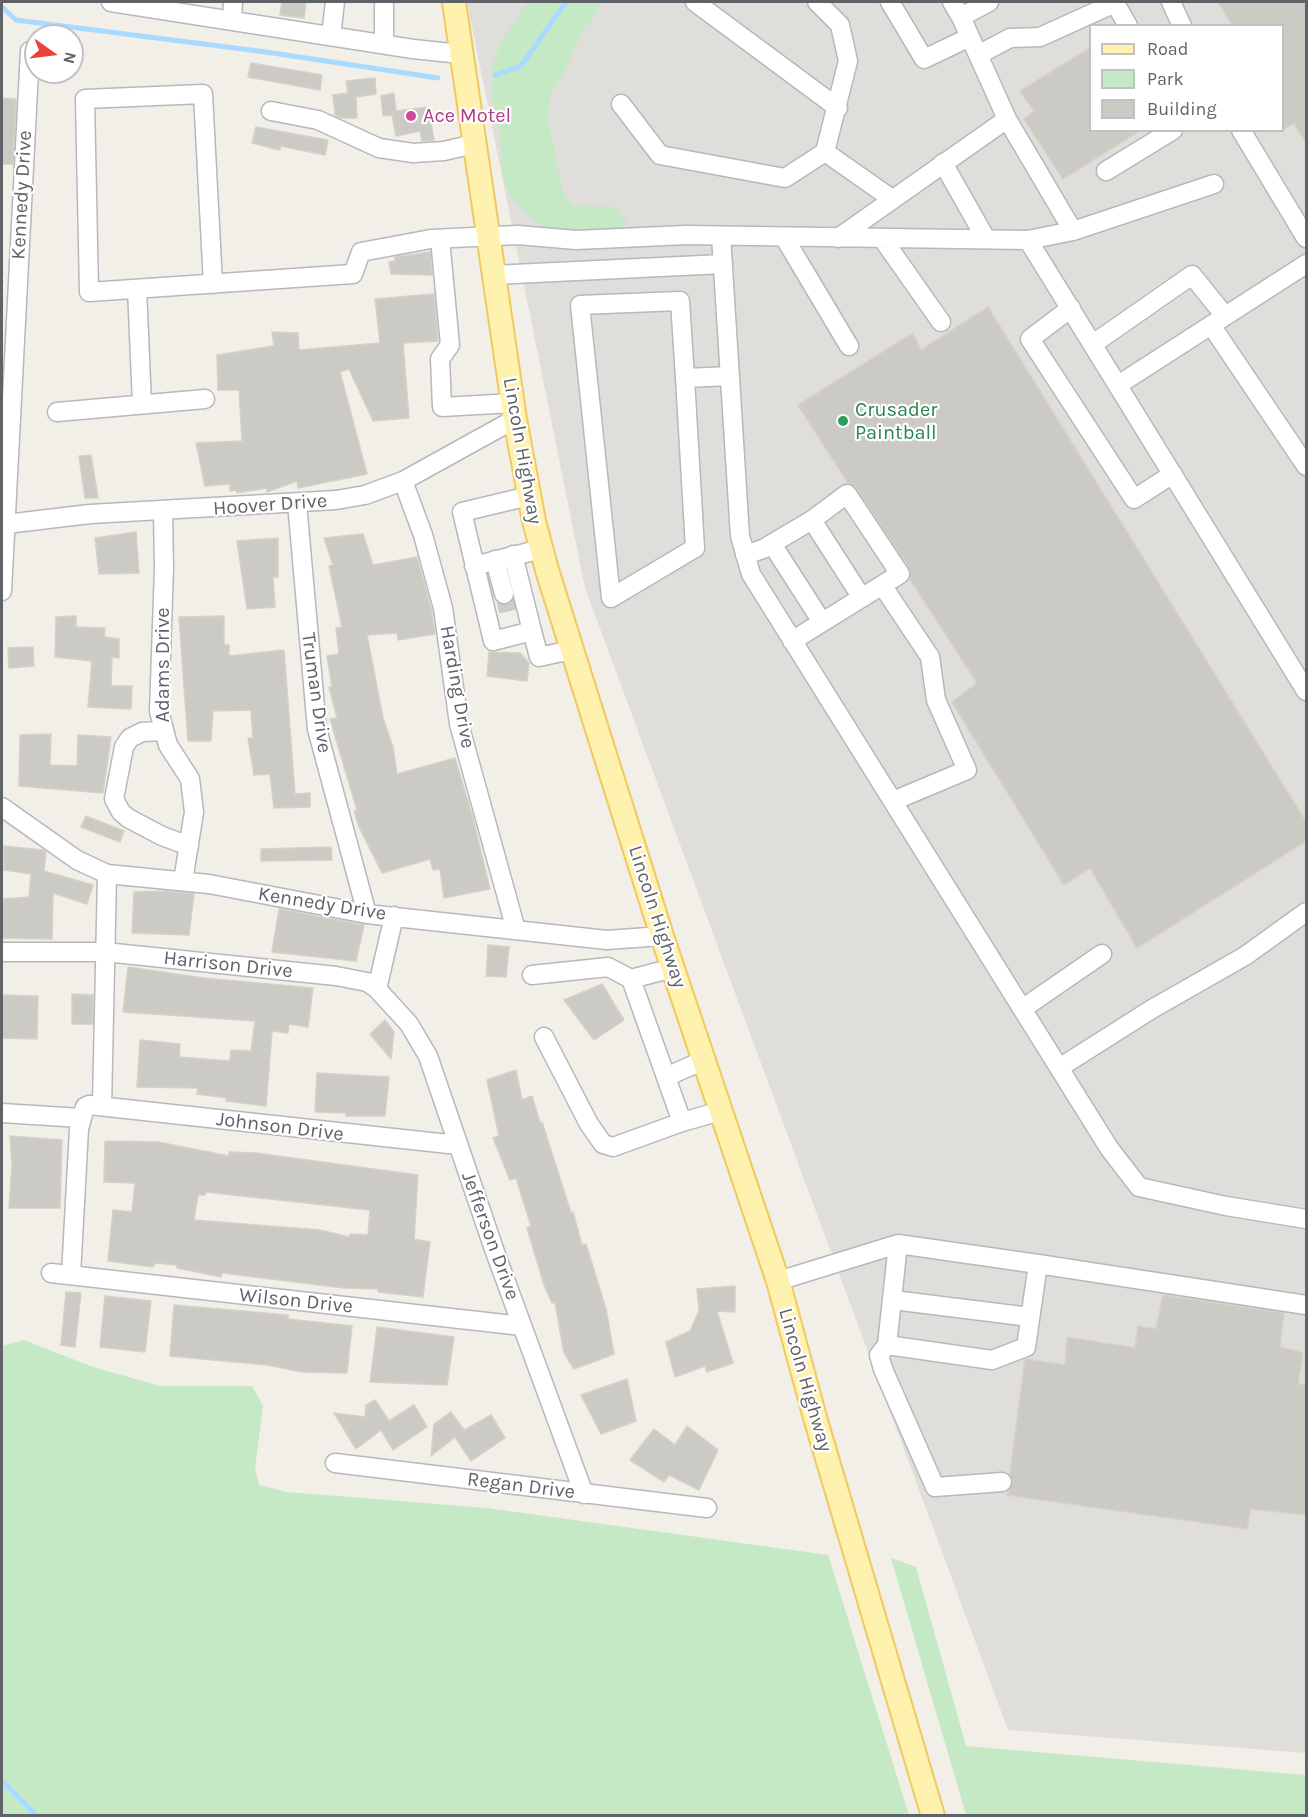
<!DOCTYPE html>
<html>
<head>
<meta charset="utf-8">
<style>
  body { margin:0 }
  #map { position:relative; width:1308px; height:1817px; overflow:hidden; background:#f1efe8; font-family:Karla,sans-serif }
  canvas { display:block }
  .frame { position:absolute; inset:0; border:3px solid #5f6368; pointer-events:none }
  .legend { position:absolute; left:1089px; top:24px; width:195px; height:108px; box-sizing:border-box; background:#fff; border:2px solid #bfc1c3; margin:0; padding:8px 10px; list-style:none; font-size:18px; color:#5f6368 }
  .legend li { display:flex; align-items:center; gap:12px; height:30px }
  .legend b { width:30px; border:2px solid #bfc1c3 }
  .north { position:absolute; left:24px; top:24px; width:60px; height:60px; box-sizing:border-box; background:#fff; border:2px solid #bfc1c3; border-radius:50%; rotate:104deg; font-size:16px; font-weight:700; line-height:24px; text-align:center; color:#5f6368 }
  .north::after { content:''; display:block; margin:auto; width:21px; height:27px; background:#ea4335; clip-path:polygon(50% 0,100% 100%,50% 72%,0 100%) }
</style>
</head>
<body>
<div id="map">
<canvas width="1308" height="1817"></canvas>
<div class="frame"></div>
<ul class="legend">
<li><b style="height:8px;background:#fff2af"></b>Road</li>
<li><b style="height:16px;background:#c5e8c5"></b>Park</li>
<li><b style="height:16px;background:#cccac5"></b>Building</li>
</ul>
<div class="north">N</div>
</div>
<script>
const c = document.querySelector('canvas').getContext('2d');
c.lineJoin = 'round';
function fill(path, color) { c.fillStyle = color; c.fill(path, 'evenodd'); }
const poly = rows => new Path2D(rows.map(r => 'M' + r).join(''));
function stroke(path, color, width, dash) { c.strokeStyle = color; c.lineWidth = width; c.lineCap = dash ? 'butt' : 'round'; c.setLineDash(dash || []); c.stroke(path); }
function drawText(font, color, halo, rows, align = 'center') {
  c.font = font + ' Karla,sans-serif'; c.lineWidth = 4.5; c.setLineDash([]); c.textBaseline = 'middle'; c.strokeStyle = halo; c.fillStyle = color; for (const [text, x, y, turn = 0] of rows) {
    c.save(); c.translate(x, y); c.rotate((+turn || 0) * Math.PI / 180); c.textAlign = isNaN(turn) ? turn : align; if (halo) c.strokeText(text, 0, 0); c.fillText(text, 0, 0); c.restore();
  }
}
fill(poly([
  [467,2,1306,2,1306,1753,1008,1730,585,588],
  [1090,26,1282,26,1282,130,1090,130]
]), '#e0deda');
fill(poly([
  [528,2,600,2,596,14,582,31,565,71,550,95,548,120,563,192,574,206,617,207,627,221,617,237,551,233,533,221,509,194,502,174,500,129,492,97,493,65,501,41],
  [24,1340,93,1367,160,1386,252,1386,263,1406,255,1469,259,1485,287,1492,487,1508,828,1555,909,1815,2,1815,2,1346],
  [891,1558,916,1567,966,1746,1306,1775,1306,1815,966,1815]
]), '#c5e8c5');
stroke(poly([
  [2,7,16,20,266,52,438,78],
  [495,75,521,66,566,2],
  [2,1781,37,1816]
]), '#aadaff', 5);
const building = poly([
  [282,2,306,2,304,18,280,15,282,2],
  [1218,2,1306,2,1306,143,1294,123,1282,130,1282,26,1233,26,1218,2],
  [1090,48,1090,130,1141,130,1063,179,1024,119,1034,111,1020,91,1090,48],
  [251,63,322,75,320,90,248,77,251,63],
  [375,78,376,94,356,97,357,118,341,118,335,115,333,95,348,93,346,81,375,78],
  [394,93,396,111,428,107,434,140,422,141,420,131,396,136,392,115,383,116,381,96,394,93],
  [2,98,16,99,13,164,2,164,2,98],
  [256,127,328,140,325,155,280,146,280,150,252,143,256,127],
  [430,252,432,275,391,274,389,262,395,261,395,257,430,252],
  [434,294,438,341,403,343,409,418,373,421,349,369,340,372,367,474,298,488,297,481,267,492,267,488,237,493,236,490,230,491,230,484,205,486,196,443,242,441,239,390,218,390,217,355,274,346,272,332,298,333,299,350,380,343,375,299,434,294],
  [988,307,1306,822,1306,841,1137,948,1090,868,1064,885,952,702,977,683,910,579,909,568,856,488,848,483,798,405,913,333,921,350,988,307],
  [91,455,98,498,85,498,79,456,91,455],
  [136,532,139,573,99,574,95,538,136,532],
  [363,534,373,565,417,557,431,608,435,634,398,640,397,633,367,635,383,718,393,747,397,774,455,758,473,818,490,889,444,898,440,869,433,870,430,859,382,873,359,827,354,811,357,810,330,719,337,718,329,687,332,687,327,656,339,654,336,628,342,627,329,566,333,565,324,538,363,534],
  [278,538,278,577,273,577,275,607,247,609,237,541,278,538],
  [76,616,76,627,105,628,104,637,119,639,119,658,112,657,111,686,132,686,131,709,88,707,92,661,55,657,56,617,76,616],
  [224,616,224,645,229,645,229,656,284,650,295,794,310,793,310,807,274,808,270,774,254,775,248,738,253,738,251,710,213,711,211,741,188,741,179,617,224,616],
  [33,647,34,666,9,668,8,648,33,647],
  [489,652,520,653,529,663,527,681,487,676,489,652],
  [51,734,50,765,77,766,78,735,111,737,103,793,19,786,20,735,51,734],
  [86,816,124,831,120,842,81,827,86,816],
  [4,846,43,850,46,852,44,871,93,885,87,904,53,893,52,939,2,938,2,899,29,897,31,874,4,870,4,846],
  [331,847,332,860,261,861,261,849,331,847],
  [166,891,194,894,189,935,132,933,134,892,166,891],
  [279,909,364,925,356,961,272,952,279,909],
  [488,945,509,947,506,977,486,976,488,945],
  [128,967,203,978,313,988,308,1027,289,1024,288,1033,272,1031,266,1106,226,1101,227,1098,197,1094,198,1088,137,1087,140,1040,180,1044,179,1057,230,1061,231,1050,251,1051,255,1021,123,1012,128,967],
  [602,984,624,1020,594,1040,564,1000,602,984],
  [72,994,93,995,93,1024,72,1024,72,994],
  [2,995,38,996,37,1039,2,1038,2,995],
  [385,1020,394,1032,391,1059,370,1034,385,1020],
  [516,1070,522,1100,532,1096,540,1123,542,1122,571,1213,573,1212,582,1245,586,1244,606,1309,614,1354,574,1369,564,1353,555,1302,552,1303,544,1285,527,1228,531,1226,516,1178,510,1180,493,1138,499,1136,487,1080,516,1070],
  [317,1073,389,1077,385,1116,346,1116,346,1113,315,1112,317,1073],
  [10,1136,62,1140,60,1208,9,1208,12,1165,10,1136],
  [105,1141,158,1142,229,1156,229,1152,256,1153,418,1175,414,1239,430,1242,423,1297,378,1292,378,1289,344,1288,222,1273,221,1277,177,1268,177,1265,155,1263,153,1267,108,1261,113,1210,132,1212,135,1183,104,1182,105,1141],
  [206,1192,370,1210,368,1235,350,1234,349,1237,320,1230,194,1220,198,1195,205,1195,206,1192],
  [735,1286,735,1312,717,1311,733,1363,707,1372,705,1366,675,1377,666,1342,690,1331,699,1311,697,1289,735,1286],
  [66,1292,81,1293,75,1347,61,1345,66,1292],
  [1163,1295,1284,1313,1280,1347,1303,1353,1298,1384,1306,1385,1306,1515,1251,1509,1247,1529,1007,1495,1013,1482,1010,1474,1025,1359,1065,1365,1067,1337,1135,1348,1138,1326,1156,1329,1163,1295],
  [105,1296,151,1301,145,1352,100,1347,105,1296],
  [174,1305,288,1315,288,1319,352,1326,347,1373,302,1372,267,1365,170,1356,174,1305],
  [377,1327,454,1337,447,1385,370,1382,377,1327],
  [627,1379,636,1421,601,1434,581,1395,627,1379],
  [375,1400,389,1421,414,1405,427,1427,393,1450,381,1430,356,1449,334,1413,365,1417,366,1405,375,1400],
  [451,1412,464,1430,461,1432,491,1415,505,1438,471,1461,455,1437,431,1456,434,1424,451,1412],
  [687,1426,718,1450,699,1490,669,1475,664,1482,630,1460,654,1429,675,1445,687,1426]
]);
fill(building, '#cccac5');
stroke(building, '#d6d1c6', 1.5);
stroke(poly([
  [504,594,510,619]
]), '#ccccc8', 18, [18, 9]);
const minor = poly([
  [111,2,413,49,461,54],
  [384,2,384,44],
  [695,2,838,108],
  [817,2,840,25,848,61,825,152],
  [890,2,924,59,970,37],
  [952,2,961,17],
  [989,2,961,17,1007,119],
  [1171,2,1182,26],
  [232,21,233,2],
  [331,36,335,2],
  [978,55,1010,38,1040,37,1115,3,1128,26],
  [621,104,660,155,785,178,825,152,892,199],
  [271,111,318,120,379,148,413,153,444,151,474,144],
  [1241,130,1306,238],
  [943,163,986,239],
  [1106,171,1173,130],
  [721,236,740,536,751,574,1109,1148,1139,1187,1226,1206,1306,1219],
  [784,237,849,346],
  [838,238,1007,119,1073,231],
  [882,238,941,322],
  [440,239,450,345,440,359,442,407,513,403],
  [1028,240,1073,231,1214,184],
  [493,275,723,264],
  [213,284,203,94,85,99,89,292,353,274,361,252,431,239,518,235,576,240,686,235,1028,240,1306,691],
  [137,289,142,404],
  [1071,308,1030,339,1134,499,1173,474],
  [1211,325,1306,466],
  [1093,344,1192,275,1225,316],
  [685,378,680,301,580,305,611,598,695,548,685,378,730,376],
  [1118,385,1306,264],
  [57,412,205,399],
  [403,481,423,535,443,608,459,724,516,930],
  [529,496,462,512,493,641,532,631,539,657,571,650],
  [297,503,317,729,367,914],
  [163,512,164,568,159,711,168,745,190,779,194,812,183,881],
  [812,520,862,598],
  [6,524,90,514,336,500,365,495,403,481,515,419],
  [772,544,822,622],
  [513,555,532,631],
  [745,555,763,549,812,520,847,494,900,574,792,641],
  [495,560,504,594],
  [474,566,541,549],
  [882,585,930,657,936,700,967,770,893,801],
  [2,591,30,51],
  [163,731,142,732,130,738,124,747,114,799,121,812,128,818,162,836,189,846],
  [2,807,77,860,107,874,209,884,367,914,607,940,662,936],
  [2,952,105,952,336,976,367,982,377,989,409,1024,428,1056,495,1252,584,1494],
  [532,975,608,967,631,979],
  [377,989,394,916],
  [1022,1009,1102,954],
  [544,1037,589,1124,603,1144,613,1147,682,1122,631,979,673,968],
  [1059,1068,1152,1009,1245,956,1306,912],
  [666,1077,704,1060],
  [102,1106,107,874],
  [2,1113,81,1118],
  [682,1122,721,1111],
  [1038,1264,1306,1305],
  [51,1273,522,1326],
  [71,1275,79,1129,85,1107,89,1105,458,1145],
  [778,1281,898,1244,1038,1264,1026,1347,992,1360,887,1345,898,1244],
  [893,1300,1030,1317],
  [887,1345,879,1355,883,1369,935,1487,1002,1482],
  [335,1463,707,1508]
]);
const major = poly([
  [454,2,515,419,534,521,547,570,662,936,778,1281,816,1421,933,1816]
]);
stroke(minor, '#b5b8bc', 21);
stroke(major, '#f2c960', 26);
stroke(minor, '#fff', 18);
stroke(major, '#fff2af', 22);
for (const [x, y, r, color] of [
  [411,116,6,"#d1479c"],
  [843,421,6,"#2e9e5b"]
]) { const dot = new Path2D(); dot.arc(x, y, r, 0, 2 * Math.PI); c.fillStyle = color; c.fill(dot); stroke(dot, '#fff', 2); }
drawText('20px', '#b23c85', '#fff', [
  ["Ace Motel",423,116]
], 'left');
drawText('20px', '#5f6368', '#fff', [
  ["Kennedy Drive",22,195,-87],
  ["Lincoln Highway",522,451,80],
  ["Hoover Drive",270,505,-4],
  ["Adams Drive",163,665,-90],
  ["Harding Drive",457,687,80],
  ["Truman Drive",316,693,82],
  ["Kennedy Drive",322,904,9],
  ["Lincoln Highway",657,917,72],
  ["Harrison Drive",228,965,6],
  ["Johnson Drive",280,1127,7],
  ["Jefferson Drive",490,1236,70],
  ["Wilson Drive",296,1301,6],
  ["Lincoln Highway",805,1380,74],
  ["Regan Drive",521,1486,7]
]);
drawText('20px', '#27864d', '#fff', [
  ["Crusader",855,410],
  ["Paintball",855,433]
], 'left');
</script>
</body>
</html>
